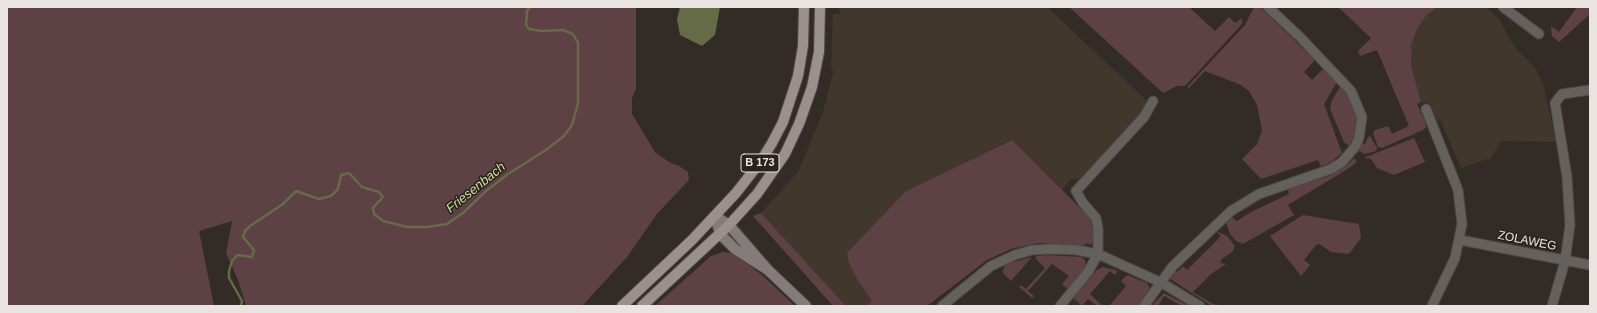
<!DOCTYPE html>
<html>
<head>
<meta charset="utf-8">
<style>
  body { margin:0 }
  #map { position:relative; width:1597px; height:313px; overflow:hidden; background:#332c26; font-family:Helvetica,sans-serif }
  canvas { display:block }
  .frame { position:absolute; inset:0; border:8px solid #e9e4e1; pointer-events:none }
</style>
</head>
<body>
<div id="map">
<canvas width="1597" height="313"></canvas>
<div class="frame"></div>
</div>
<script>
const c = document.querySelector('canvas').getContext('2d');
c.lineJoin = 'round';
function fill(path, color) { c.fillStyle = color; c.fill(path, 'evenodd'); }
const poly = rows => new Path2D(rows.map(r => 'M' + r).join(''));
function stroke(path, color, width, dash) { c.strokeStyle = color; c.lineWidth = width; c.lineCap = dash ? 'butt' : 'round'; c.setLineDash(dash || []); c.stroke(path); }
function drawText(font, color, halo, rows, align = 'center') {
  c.font = font + ' Helvetica,sans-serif'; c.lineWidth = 3; c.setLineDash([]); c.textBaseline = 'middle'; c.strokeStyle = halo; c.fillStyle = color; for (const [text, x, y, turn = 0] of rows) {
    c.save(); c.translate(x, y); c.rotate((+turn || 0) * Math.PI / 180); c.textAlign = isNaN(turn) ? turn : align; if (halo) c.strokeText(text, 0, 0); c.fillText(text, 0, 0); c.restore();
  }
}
fill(poly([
  [839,7,1047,7,1146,100,1143,112,1080,178,1071,179,1062,190,1011,140,910,189,872,301,867,306,846,306,761,213,798,172,823,112,833,73,831,66,833,14,840,14],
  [1437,7,1486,7,1499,19,1514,46,1535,68,1543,83,1556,142,1502,141,1491,158,1461,168,1441,121,1433,118,1427,103,1421,102,1417,91,1411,66,1412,49,1410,48,1412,40,1417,29,1426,16]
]), '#41372d');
fill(poly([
  [7,7,636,7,636,89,632,98,632,114,655,152,669,162,679,166,688,172,689,180,657,214,627,257,582,306,246,306,238,280,226,253,232,221,199,231,214,306,7,306],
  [1069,7,1189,7,1215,31,1229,17,1235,23,1242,18,1242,24,1185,86,1177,86,1163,93],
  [1254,7,1260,7,1315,60,1304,72,1312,80,1324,68,1337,82,1324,104,1342,153,1330,163,1321,166,1318,160,1261,179,1242,159,1257,144,1262,131,1257,105,1249,91,1241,85,1205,71,1189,88,1187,87,1245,25],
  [1338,7,1437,7,1426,16,1417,29,1410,48,1412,49,1411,66,1421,102,1417,104,1425,121,1426,127,1423,130,1382,148,1378,147,1373,133,1375,130,1388,126,1392,134,1409,126,1377,50,1360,56,1358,51,1371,38],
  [1577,7,1590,7,1590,14,1559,42,1552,36,1551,26,1559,32],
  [1341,85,1347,92,1357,116,1357,128,1350,147,1344,142,1330,109,1332,100],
  [1370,136,1377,148,1376,151,1365,154,1358,151,1361,143,1365,144,1368,137],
  [1414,138,1425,162,1394,175,1377,168,1370,158,1366,159,1366,157],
  [1012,140,1090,218,1093,225,1095,238,1093,242,1090,245,1088,243,1082,246,1038,243,1011,249,987,260,927,306,867,306,872,301,856,277,849,263,847,253,906,191],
  [1354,158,1357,162,1346,170,1288,205,1294,215,1243,244,1236,241,1230,234,1226,223,1232,217,1237,221,1251,212,1289,194,1288,188,1329,176,1347,165],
  [761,213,846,306,833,306,753,216],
  [1303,215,1359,224,1361,238,1349,254,1331,252,1321,245,1317,244,1304,260,1310,265,1301,276,1270,236],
  [1216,231,1227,236,1235,246,1233,251,1222,259,1220,263,1226,264,1211,274,1193,292,1213,304,1225,306,1213,306,1209,304,1169,278,1169,276,1175,270,1177,272,1183,266,1187,270,1221,236],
  [723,252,731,253,740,258,762,275,795,306,655,306,711,256],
  [1048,255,1081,257,1085,260,1086,267,1083,274,1069,290,1062,284,1069,276,1052,264,1028,291,1034,296,1032,298,1019,287,1021,285,1026,289,1045,268,1035,258,1037,256],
  [1032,257,1011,281,1003,273,1003,270,1006,264],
  [1102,267,1116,270,1117,272,1115,275,1110,271,1090,294,1103,306,1097,306,1088,299,1082,306,1073,298,1097,270],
  [1127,275,1147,283,1150,289,1150,294,1139,306,1109,306,1126,286,1121,281],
  [1164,293,1189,306,1182,306,1164,296,1158,306,1151,306]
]), '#5d4145');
fill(poly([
  [680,7,720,7,715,35,702,46,680,35,677,19]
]), '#646b46');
stroke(poly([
  [241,306,242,301,229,278,229,271,232,261,237,255,252,257,254,250,243,237,245,231,250,226,283,204,296,191,319,199,331,196,338,189,341,175,349,173,362,187,379,192,383,197,373,208,374,214,383,221,407,227,427,227,447,224,463,213,486,191,508,174,546,150,564,136,572,125,578,103,578,43,573,34,563,30,542,31,529,29,526,25,527,11,530,7]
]), '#646b46', 2.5);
const street = poly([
  [1503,7,1539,34],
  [1426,109,1458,190,1462,224,1455,258,1432,306],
  [1460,240,1590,265],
  [942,306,991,266,1015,255,1032,250,1053,249,1076,250,1098,254,1162,283,1200,306],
  [1060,306,1088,272,1098,254,1098,228,1096,218,1083,203,1076,191,1144,117,1153,101],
  [1144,306,1172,267,1231,211,1259,194,1331,169,1342,162,1355,147,1359,138,1362,117,1351,91,1300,37,1268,7],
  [1552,306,1565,261,1570,225,1567,177,1555,103,1562,94,1590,90]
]);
const secondary = poly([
  [768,270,735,249,720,234,715,216,729,225,768,270,806,306]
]);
const primary = poly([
  [622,306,692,240,736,193,761,161,772,143,783,122,798,76,803,46,804,7],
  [642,306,729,225,757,194,785,154,799,124,812,87,819,52,820,7]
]);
stroke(street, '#504944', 11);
stroke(secondary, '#504944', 12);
stroke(primary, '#504944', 12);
stroke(street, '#64605e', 9);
stroke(secondary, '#837c7a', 10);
stroke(primary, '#9a918e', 10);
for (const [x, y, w] of [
  [760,163,38]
]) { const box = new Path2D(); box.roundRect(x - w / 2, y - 9, w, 18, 3); c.fillStyle = '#29221d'; c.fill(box); stroke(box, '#e9e4e1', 1); }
drawText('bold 11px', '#e9e4e1', null, [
  ["B 173",760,163]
]);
drawText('12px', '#e9e4e1', '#29221d', [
  ["ZOLAWEG",1527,241,11]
]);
drawText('italic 13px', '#d1df9e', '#29221d', [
  ["Friesenbach",476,188,-39]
]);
</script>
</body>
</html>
